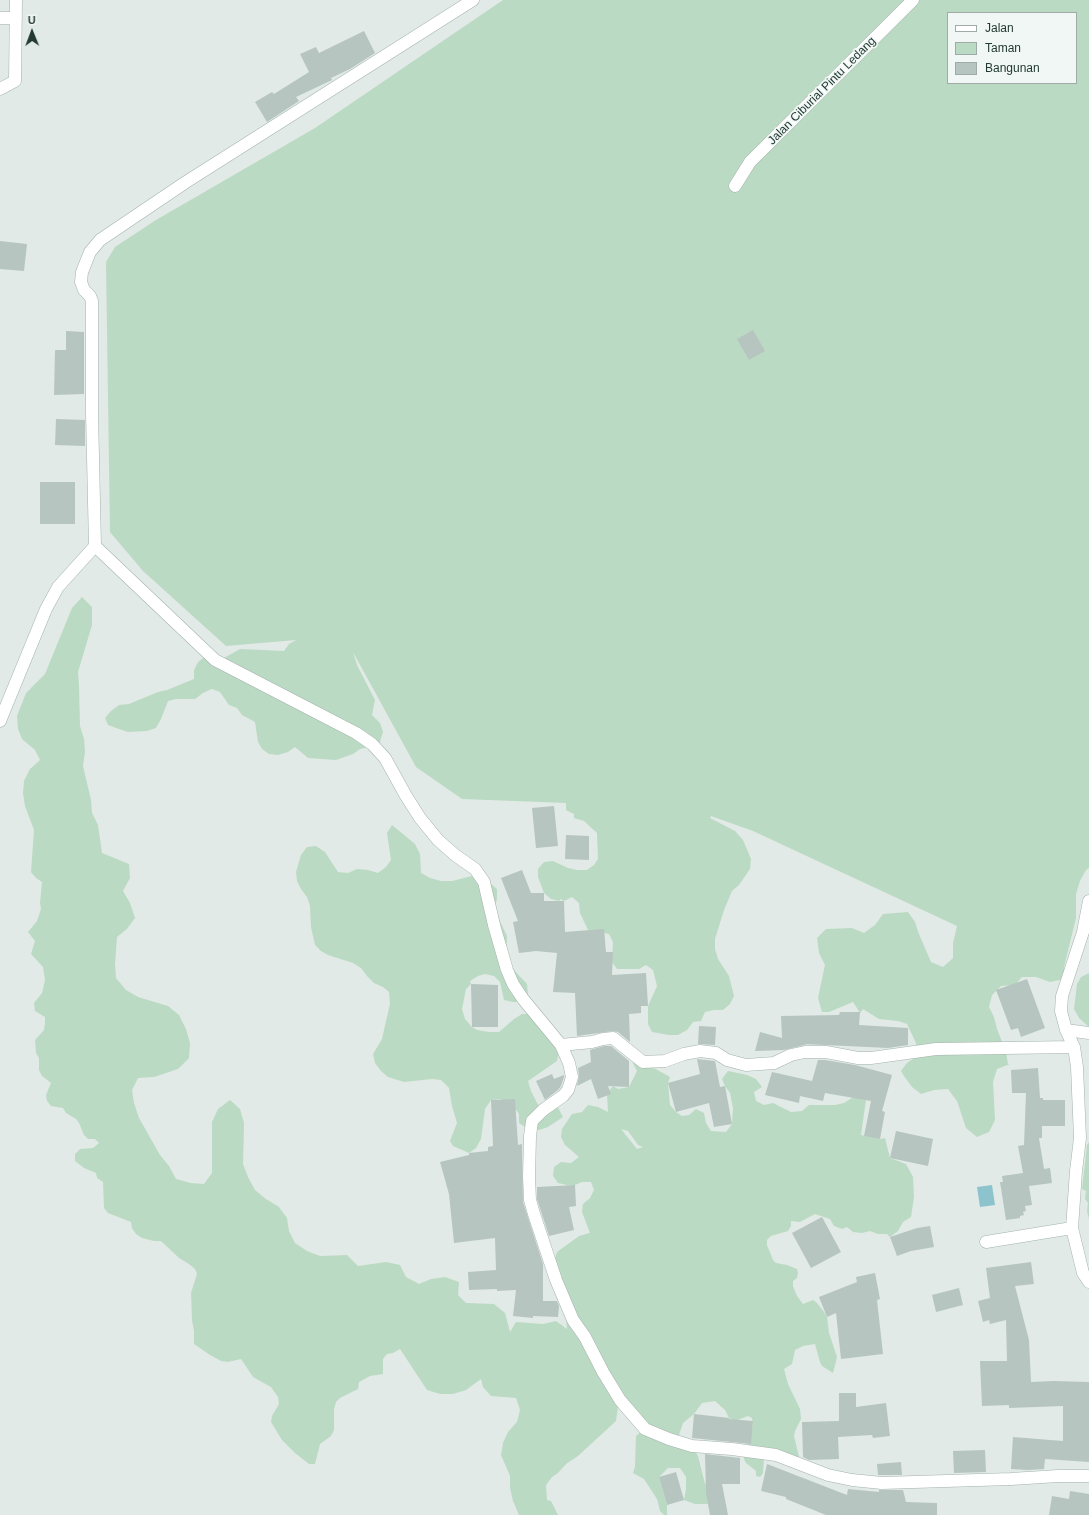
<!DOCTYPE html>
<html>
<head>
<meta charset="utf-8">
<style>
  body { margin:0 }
  #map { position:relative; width:1089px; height:1515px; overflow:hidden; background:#e1eae6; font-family:Helvetica,sans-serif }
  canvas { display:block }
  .legend { position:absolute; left:947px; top:12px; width:130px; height:72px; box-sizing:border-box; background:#f1f7f4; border:1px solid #9eaba7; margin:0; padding:5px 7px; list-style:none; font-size:12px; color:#223a33 }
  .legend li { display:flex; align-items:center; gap:8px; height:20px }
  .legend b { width:20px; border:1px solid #9eaba7 }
  .north { position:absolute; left:12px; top:12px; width:40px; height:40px; -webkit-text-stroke:3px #f1f7f4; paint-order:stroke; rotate:359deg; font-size:11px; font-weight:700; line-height:16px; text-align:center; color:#223a33 }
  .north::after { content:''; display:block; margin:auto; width:14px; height:18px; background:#223a33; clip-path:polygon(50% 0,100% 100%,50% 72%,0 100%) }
</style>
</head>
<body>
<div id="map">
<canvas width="1089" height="1515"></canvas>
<ul class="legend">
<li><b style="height:5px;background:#fff"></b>Jalan</li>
<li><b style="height:11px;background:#bbdac3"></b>Taman</li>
<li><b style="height:11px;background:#b6c5bf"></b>Bangunan</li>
</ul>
<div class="north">U</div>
</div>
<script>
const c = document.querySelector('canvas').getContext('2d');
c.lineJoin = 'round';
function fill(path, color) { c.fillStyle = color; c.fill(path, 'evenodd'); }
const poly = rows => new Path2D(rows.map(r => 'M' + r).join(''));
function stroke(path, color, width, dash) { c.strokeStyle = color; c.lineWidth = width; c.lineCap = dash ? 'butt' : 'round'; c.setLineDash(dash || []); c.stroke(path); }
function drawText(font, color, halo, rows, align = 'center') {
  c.font = font + ' Helvetica,sans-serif'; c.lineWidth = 3.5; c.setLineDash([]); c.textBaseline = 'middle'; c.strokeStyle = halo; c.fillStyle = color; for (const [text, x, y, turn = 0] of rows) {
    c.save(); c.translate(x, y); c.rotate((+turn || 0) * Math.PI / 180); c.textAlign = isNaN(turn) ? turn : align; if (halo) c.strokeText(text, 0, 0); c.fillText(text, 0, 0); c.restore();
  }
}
fill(poly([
  [503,0,1089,0,1089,868,1086,870,1080,881,1076,894,1076,918,1064,967,1064,979,1050,982,1036,977,1022,977,1015,985,1001,986,992,995,989,1007,994,1017,997,1029,1006,1052,1008,1064,1010,1064,997,1069,993,1082,995,1120,989,1132,977,1137,966,1128,957,1101,948,1089,934,1090,921,1094,912,1087,904,1076,901,1071,907,1063,917,1056,916,1043,907,1024,898,1021,879,1019,863,1009,860,1013,853,1002,829,1012,822,1012,818,998,825,965,819,953,817,938,826,929,852,928,864,933,875,925,883,914,908,912,915,922,919,934,931,962,943,967,953,958,953,943,957,926,753,831,711,816,710,818,735,831,743,840,751,859,750,869,739,885,732,891,724,910,715,939,715,949,718,959,729,976,734,996,730,1004,723,1010,714,1010,705,1012,701,1021,693,1022,687,1030,678,1035,669,1035,652,1032,648,1024,648,1006,657,986,653,970,646,965,639,969,617,969,612,962,613,942,609,934,600,932,589,932,580,913,579,903,572,897,564,901,561,899,559,901,551,899,544,893,538,877,538,869,544,862,553,861,568,868,577,870,587,870,594,865,598,859,597,833,584,821,574,818,574,814,566,810,566,803,462,799,416,767,353,652,357,665,375,700,372,715,380,723,383,732,378,748,369,747,360,749,353,754,336,760,308,758,295,747,288,752,278,755,269,754,262,749,258,742,255,722,242,715,237,708,229,705,220,692,212,689,203,693,195,699,176,699,168,701,161,719,156,728,147,731,128,732,119,729,108,725,105,718,111,711,119,705,129,704,158,692,167,690,194,679,194,670,198,662,206,656,224,658,240,649,284,651,289,644,296,640,226,646,143,571,110,532,106,262,115,247,156,220,315,128],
  [948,13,1076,13,1076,83,948,83],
  [82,597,92,607,92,625,78,672,79,686,80,726,84,739,85,752,83,766,91,800,92,813,98,825,102,853,129,864,130,878,123,891,130,903,135,918,127,929,117,937,115,964,116,978,126,990,138,997,168,1006,179,1015,186,1029,190,1043,189,1058,178,1069,154,1077,138,1078,132,1090,134,1103,139,1118,160,1155,169,1166,176,1179,191,1183,204,1184,212,1173,212,1122,218,1109,230,1100,240,1109,244,1123,243,1164,248,1177,255,1190,266,1199,279,1207,287,1218,289,1231,295,1243,307,1251,320,1256,347,1255,358,1266,386,1262,400,1265,406,1277,419,1284,431,1279,445,1277,459,1282,458,1295,466,1303,494,1304,505,1313,510,1332,516,1322,543,1324,556,1321,567,1329,566,1317,553,1264,557,1252,579,1236,590,1233,582,1212,583,1204,590,1198,594,1190,591,1182,582,1182,575,1185,567,1185,558,1183,553,1176,554,1167,561,1162,571,1163,579,1157,565,1145,561,1137,562,1129,572,1114,582,1112,588,1105,598,1107,608,1112,607,1094,613,1086,618,1089,629,1087,637,1071,633,1063,634,1057,670,1077,668,1083,670,1105,676,1112,682,1116,689,1115,696,1109,704,1113,706,1123,711,1131,726,1132,732,1124,733,1108,730,1093,725,1086,722,1079,728,1071,747,1075,756,1079,762,1087,754,1092,756,1101,764,1105,773,1103,791,1112,802,1111,809,1105,835,1105,844,1103,858,1094,866,1100,861,1135,880,1139,885,1138,890,1158,906,1164,913,1177,914,1197,911,1217,903,1222,898,1231,890,1237,887,1234,878,1234,870,1231,862,1233,853,1232,847,1227,842,1229,834,1226,830,1219,815,1214,800,1222,791,1221,791,1226,788,1231,771,1236,767,1240,767,1245,773,1260,776,1263,787,1265,797,1269,798,1273,797,1278,793,1281,793,1286,797,1296,803,1304,813,1300,817,1303,824,1312,827,1317,829,1333,837,1357,833,1373,822,1366,820,1362,815,1344,803,1346,795,1350,792,1364,784,1369,788,1384,800,1409,801,1419,795,1431,794,1436,799,1457,764,1458,763,1473,760,1477,756,1476,756,1471,746,1463,744,1459,744,1452,748,1444,753,1425,752,1418,748,1416,735,1421,729,1418,725,1410,715,1401,702,1403,694,1414,683,1423,679,1435,692,1446,698,1456,705,1484,714,1486,719,1498,707,1504,695,1504,684,1500,686,1489,686,1477,680,1468,668,1468,659,1477,667,1505,667,1515,664,1515,660,1511,657,1499,644,1479,633,1473,635,1467,636,1436,644,1429,618,1407,616,1421,578,1456,566,1464,558,1473,552,1477,546,1485,547,1500,551,1501,558,1515,519,1515,513,1501,510,1488,510,1476,501,1455,503,1443,508,1432,517,1422,520,1410,516,1398,491,1396,483,1387,481,1379,466,1390,453,1394,440,1394,427,1390,400,1349,393,1353,387,1354,383,1359,383,1374,370,1376,359,1382,358,1389,340,1398,336,1402,334,1409,334,1430,331,1436,320,1444,315,1464,309,1464,295,1453,282,1440,271,1422,272,1416,279,1404,278,1397,271,1387,253,1377,241,1359,228,1362,221,1361,210,1355,194,1344,194,1331,192,1320,191,1293,197,1274,195,1269,189,1264,179,1258,161,1241,154,1241,142,1238,136,1234,132,1228,131,1222,108,1213,104,1208,103,1182,97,1178,96,1173,84,1168,75,1161,75,1154,80,1149,93,1148,99,1143,95,1139,88,1139,84,1135,79,1123,76,1119,66,1113,63,1108,51,1106,47,1101,46,1095,51,1083,42,1076,39,1070,39,1058,36,1053,35,1040,44,1030,45,1023,45,1017,35,1011,34,1003,42,993,45,980,43,967,31,954,35,941,28,932,37,921,41,909,40,903,42,882,36,878,31,872,34,830,25,806,23,793,24,781,30,769,40,760,35,750,22,739,18,729,17,716,26,693,45,674,72,608],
  [621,1129,628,1131,638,1145,643,1147,637,1149],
  [392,825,415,844,420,854,421,873,430,878,441,881,452,881,472,876,483,877,497,889,497,899,494,909,507,936,506,966,514,970,527,984,528,995,522,1002,513,1002,504,1000,500,982,494,976,485,974,478,976,470,981,471,984,466,989,462,1009,465,1019,472,1027,477,1030,489,1032,499,1032,514,1019,522,1014,531,1014,559,1051,557,1061,528,1081,531,1091,538,1105,545,1101,556,1104,563,1117,548,1127,539,1130,525,1127,519,1123,519,1114,514,1107,500,1099,491,1100,485,1109,481,1139,476,1148,469,1153,453,1146,450,1141,457,1123,452,1106,449,1088,441,1080,432,1079,404,1082,388,1077,381,1071,375,1063,373,1054,382,1039,384,1030,390,1004,389,992,383,987,374,983,367,976,361,968,353,963,328,955,321,951,315,945,311,927,310,906,307,897,301,889,297,881,296,872,301,855,307,847,316,846,325,852,338,872,348,873,357,869,368,870,378,873,386,867,391,860,387,833],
  [1089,973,1089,1027,1079,1018,1074,1009,1077,984,1081,977],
  [1089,1142,1089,1219,1087,1211,1088,1203,1085,1199,1086,1191,1082,1189,1087,1145]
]), '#bbdac3');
fill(poly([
  [992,1185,995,1205,980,1207,977,1187]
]), '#8cc3cc');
fill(poly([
  [364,31,375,53,350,69,331,78,332,80,296,97,299,101,267,122,255,102,272,92,274,94,309,72,300,54,316,47,319,53],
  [0,241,27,244,24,271,0,269],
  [753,330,765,351,749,360,737,339],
  [66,331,84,332,84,394,54,395,55,350,66,350],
  [56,419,85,420,85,446,55,445],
  [40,482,75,482,75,524,40,524],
  [554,806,558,846,536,848,532,808],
  [566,835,589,836,589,860,565,859],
  [522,870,531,893,544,893,544,901,564,901,565,932,604,929,606,952,613,952,612,975,646,973,648,1006,641,1006,641,1013,629,1014,630,1042,618,1032,613,1031,577,1036,575,993,553,992,557,953,536,951,519,953,513,922,518,921,501,878],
  [1027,979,1045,1028,1021,1037,1018,1028,1011,1030,996,990],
  [471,984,498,985,498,1027,472,1027],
  [840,1012,860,1012,859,1025,908,1028,908,1045,888,1048,804,1044,808,1044,784,1050,755,1051,760,1032,782,1038,781,1016,839,1015],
  [699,1026,716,1027,715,1045,698,1044],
  [604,1046,611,1046,629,1061,629,1087,608,1086,611,1094,598,1099,591,1079,577,1086,579,1076,578,1068,591,1062,590,1050],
  [697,1059,715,1061,720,1087,725,1086,732,1124,714,1127,709,1103,676,1112,668,1083,700,1074],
  [818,1060,825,1060,855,1065,892,1075,882,1111,885,1112,880,1139,864,1136,871,1101,825,1093,823,1101,800,1096,799,1103,765,1095,772,1072,812,1081],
  [1038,1068,1040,1098,1043,1098,1043,1100,1065,1100,1065,1126,1042,1126,1042,1138,1039,1138,1044,1169,1050,1168,1052,1183,1029,1186,1032,1205,1025,1206,1026,1211,1023,1212,1024,1215,1020,1216,1020,1218,1006,1220,1000,1182,1003,1182,1002,1176,1023,1173,1018,1146,1024,1145,1026,1093,1012,1093,1011,1070],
  [552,1074,554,1079,564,1075,564,1077,561,1086,558,1090,545,1100,536,1081],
  [515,1099,518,1145,522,1144,523,1202,543,1264,543,1301,557,1301,559,1306,558,1317,533,1316,533,1318,513,1316,516,1290,497,1291,497,1289,469,1290,468,1272,496,1270,495,1238,454,1243,449,1194,440,1162,469,1155,469,1153,488,1151,488,1147,493,1146,491,1100],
  [896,1131,933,1139,928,1166,890,1158],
  [575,1185,576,1206,569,1207,574,1230,549,1236,537,1199,537,1187],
  [822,1217,841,1252,811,1268,792,1233],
  [930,1226,934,1247,911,1251,897,1256,890,1237,917,1228],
  [1031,1262,1034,1284,1015,1286,1029,1340,1031,1382,1054,1381,1089,1382,1089,1462,1045,1459,1044,1469,1029,1470,1011,1469,1013,1437,1063,1441,1063,1406,1009,1408,1009,1405,982,1406,980,1361,1007,1361,1006,1320,990,1324,989,1320,983,1322,978,1301,990,1298,986,1268],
  [875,1273,880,1299,877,1300,883,1354,841,1359,836,1313,827,1317,819,1297,857,1282,856,1277],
  [959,1288,963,1305,936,1312,932,1295],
  [839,1393,856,1393,856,1407,886,1403,890,1436,873,1438,872,1435,838,1437,839,1459,809,1460,803,1457,802,1422,839,1421],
  [694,1414,729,1418,729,1419,753,1421,751,1444,692,1438],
  [985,1450,986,1472,954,1473,953,1451],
  [705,1454,740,1458,740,1484,722,1484,728,1515,710,1515,706,1493],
  [901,1462,902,1475,878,1475,877,1464],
  [767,1464,847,1495,848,1489,879,1492,879,1490,903,1490,906,1502,937,1503,937,1515,826,1515,786,1499,786,1497,761,1491],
  [676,1472,684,1500,667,1505,659,1477],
  [1070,1491,1089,1494,1089,1515,1049,1515,1052,1496,1069,1499]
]), '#b6c5bf');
const minor = poly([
  [473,0,186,182,100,240,90,252,82,272,81,282,84,290,90,296,92,301,92,413,95,546,215,660,356,733,372,744,385,758,406,796,420,818,438,840,455,855,475,869,484,882,494,925,507,970,513,984,523,999,561,1045,569,1063,572,1077,568,1090,563,1096,543,1110,532,1121,530,1136,529,1177,530,1200,534,1214,556,1280,573,1320,585,1337,603,1372,620,1400,645,1429,669,1439,692,1446,732,1449,776,1455,828,1475,852,1480,882,1483,1011,1479,1058,1476,1089,1476],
  [0,18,16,18],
  [0,89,15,81,16,0],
  [735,186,750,162,913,0],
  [0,721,46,609,58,587,95,546],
  [1089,901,1083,932,1062,996,1061,1011,1066,1030,1074,1047,1077,1067,1080,1138,1076,1171,1072,1228,1083,1273,1089,1282],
  [1066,1030,1089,1033],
  [561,1045,592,1042,603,1039,613,1038,643,1062,665,1061,684,1054,700,1051,716,1053,727,1060,746,1065,774,1063,791,1055,805,1052,826,1052,858,1058,871,1058,936,1049,1074,1047],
  [986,1242,1072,1228]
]);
stroke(minor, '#a4b2ad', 13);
stroke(minor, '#fff', 12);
drawText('12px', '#223a33', '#f1f7f4', [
  ["Jalan Ciburial Pintu Ledang",822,91,-45]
]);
</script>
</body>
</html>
